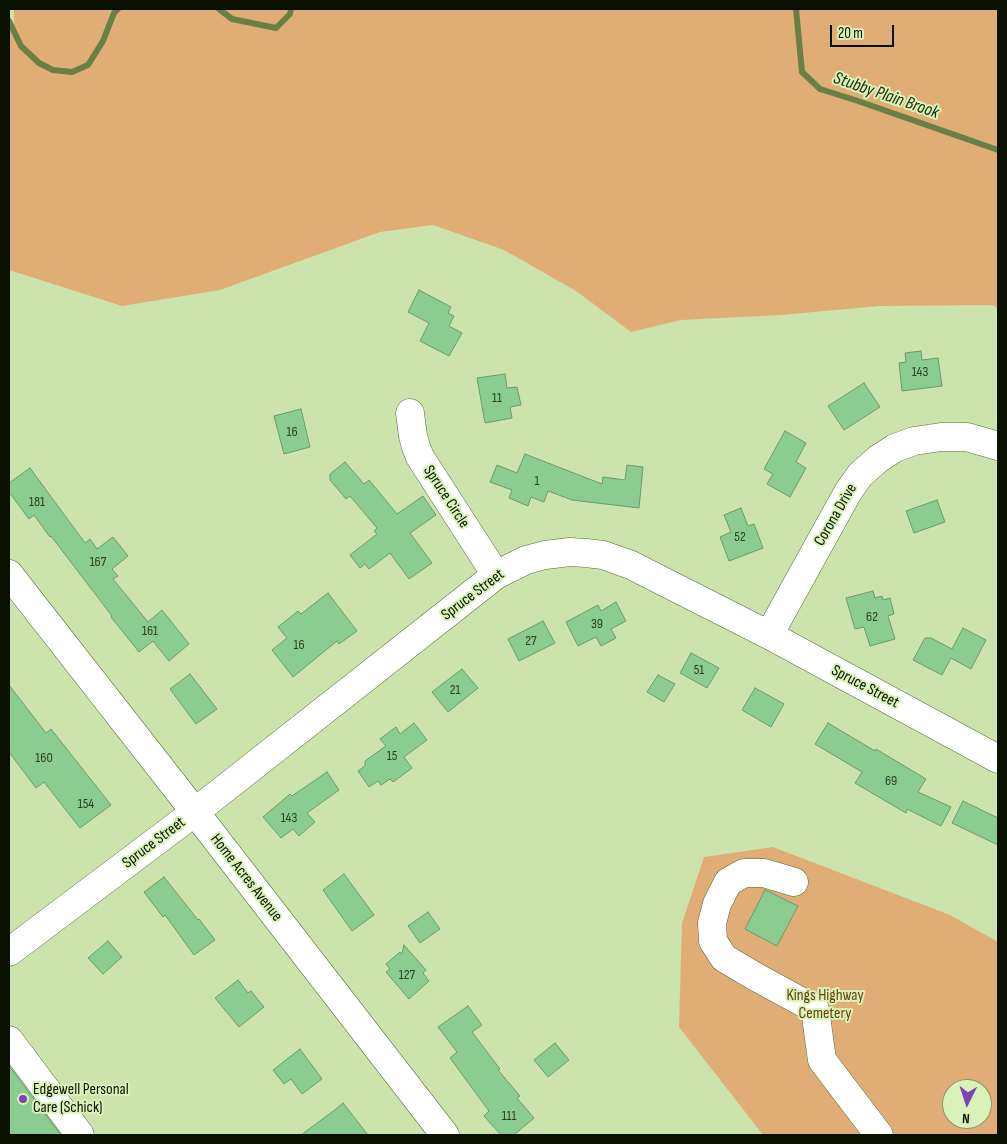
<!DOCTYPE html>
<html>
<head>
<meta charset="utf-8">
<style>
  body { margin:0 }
  #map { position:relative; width:1007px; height:1144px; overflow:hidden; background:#cce4ab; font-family:"Sofia Sans Condensed",sans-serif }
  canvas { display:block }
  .frame { position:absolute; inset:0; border:10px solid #091000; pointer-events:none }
  .north { position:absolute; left:942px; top:1079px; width:50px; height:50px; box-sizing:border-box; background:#d9f2b8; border:1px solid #86986e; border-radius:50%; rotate:184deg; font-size:14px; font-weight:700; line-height:20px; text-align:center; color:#091000 }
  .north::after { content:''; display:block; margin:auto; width:18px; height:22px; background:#8141b6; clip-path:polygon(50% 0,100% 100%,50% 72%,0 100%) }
  .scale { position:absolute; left:830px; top:25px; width:64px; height:22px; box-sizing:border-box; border:2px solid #091000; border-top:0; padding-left:6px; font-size:15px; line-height:18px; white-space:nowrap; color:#091000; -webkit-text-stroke:4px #d9f2b8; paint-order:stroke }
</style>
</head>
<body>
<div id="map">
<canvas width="1007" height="1144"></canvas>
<div class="frame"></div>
<div class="north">N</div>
<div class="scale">20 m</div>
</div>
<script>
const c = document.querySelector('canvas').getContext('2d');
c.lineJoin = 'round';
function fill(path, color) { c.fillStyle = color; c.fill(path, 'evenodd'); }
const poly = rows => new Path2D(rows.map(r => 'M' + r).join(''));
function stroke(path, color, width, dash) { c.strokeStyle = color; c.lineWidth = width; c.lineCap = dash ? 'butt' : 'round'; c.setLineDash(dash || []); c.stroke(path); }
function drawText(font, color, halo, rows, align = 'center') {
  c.font = font + ' "Sofia Sans Condensed",sans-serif'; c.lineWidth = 4; c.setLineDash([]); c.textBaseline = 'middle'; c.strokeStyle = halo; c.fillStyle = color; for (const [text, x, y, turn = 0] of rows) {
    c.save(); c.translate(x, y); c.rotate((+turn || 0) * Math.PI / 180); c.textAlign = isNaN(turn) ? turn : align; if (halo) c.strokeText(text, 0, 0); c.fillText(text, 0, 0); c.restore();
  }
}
fill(poly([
  [14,9,998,9,998,308,992,305,879,306,781,315,681,320,631,332,576,291,504,250,433,225,380,232,220,290,122,306,9,270,9,29,14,31],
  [773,847,950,915,998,942,998,1135,763,1135,679,1027,682,923,704,857],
  [952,1089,982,1089,982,1119,952,1119]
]), '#e1ad77');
stroke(poly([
  [219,9,232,19,276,28,290,14,291,9],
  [796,9,802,72,820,89,858,101,998,150],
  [9,21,21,46,39,63,53,70,72,72,88,65,103,41,114,13,118,9]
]), '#698045', 6);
const building = poly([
  [419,290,451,307,448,313,454,316,449,326,462,333,449,356,420,341,429,323,408,312,419,290],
  [921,351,922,360,938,358,942,386,902,391,899,363,906,362,905,353,921,351],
  [505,374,507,388,517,387,521,405,510,407,512,418,485,423,477,378,505,374],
  [864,383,880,407,844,430,828,406,864,383],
  [301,409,310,447,284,454,274,416,301,409],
  [785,431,806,443,796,462,806,468,790,497,767,484,773,474,764,469,785,431],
  [525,454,602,484,603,477,625,480,627,465,643,467,639,508,572,500,548,491,544,502,531,497,528,506,509,498,512,490,490,482,497,465,517,473,525,454],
  [345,462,364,484,369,480,397,514,423,496,436,515,410,533,432,563,409,579,390,553,369,569,365,564,360,568,350,555,377,534,374,531,377,528,350,496,346,499,330,480,330,474,345,462],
  [30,468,85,543,90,539,97,549,113,537,128,556,112,569,118,576,113,579,148,622,162,610,189,644,169,661,153,641,139,652,111,617,112,616,51,536,50,537,34,515,29,519,9,492,9,483,30,468],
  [937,500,945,522,914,533,906,511,937,500],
  [741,508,748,526,754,524,763,548,729,561,720,537,731,532,724,515,741,508],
  [873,591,875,598,882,596,883,600,890,598,894,614,888,616,895,639,870,646,864,627,855,629,846,598,873,591],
  [328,593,357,631,339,644,337,641,293,677,272,650,287,638,278,627,298,611,301,614,328,593],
  [616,602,626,621,611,629,616,638,601,646,596,637,578,646,566,622,598,605,601,611,616,602],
  [543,621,555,643,519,661,508,639,543,621],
  [963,628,986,640,971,669,951,658,942,675,913,660,925,638,931,638,952,649,963,628],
  [691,653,719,668,707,688,680,673,691,653],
  [462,669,478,688,448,712,432,692,462,669],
  [190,674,217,709,196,724,170,689,190,674],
  [658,675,675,684,664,702,647,692,658,675],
  [9,685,46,733,51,729,111,805,80,828,44,782,36,788,9,752,9,685],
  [755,688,784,704,771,727,742,710,755,688],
  [414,723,427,740,404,757,412,768,393,782,390,779,381,785,378,781,369,787,358,771,365,766,365,761,386,746,380,739,396,727,400,734,414,723],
  [828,723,875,751,876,749,926,779,918,792,951,807,941,826,907,809,906,813,855,783,862,772,815,744,828,723],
  [327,772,339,790,307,813,315,822,299,836,293,829,281,838,263,817,290,794,292,796,327,772],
  [963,801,998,818,998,845,952,823,963,801],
  [344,874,374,915,352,931,323,890,344,874],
  [164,877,198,920,199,919,215,940,194,955,165,915,163,917,144,892,164,877],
  [765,890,798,906,777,946,745,929,765,890],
  [428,912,440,929,420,943,408,926,428,912],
  [108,941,122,957,103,974,88,958,108,941],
  [404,945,426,970,423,973,429,981,409,999,386,972,390,969,386,964,400,952,402,954,404,945],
  [238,980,248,993,251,991,264,1007,239,1027,215,998,238,980],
  [468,1006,482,1025,472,1032,500,1069,498,1070,520,1096,517,1098,534,1118,514,1135,501,1135,484,1116,489,1111,450,1058,457,1052,438,1027,468,1006],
  [555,1043,569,1060,548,1077,534,1060,555,1043],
  [300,1049,322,1079,302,1094,291,1079,284,1084,273,1070,300,1049],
  [9,1066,61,1135,9,1135,9,1066],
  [343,1103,368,1135,301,1135,336,1109,343,1103]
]);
fill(building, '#8bcd90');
stroke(building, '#6c996f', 1);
const minor = poly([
  [410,413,413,436,416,447,420,457,496,575],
  [9,574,195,812,445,1135],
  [769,635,848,492,860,475,878,459,895,448,914,441,941,437,967,437,998,446],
  [794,882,764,873,744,873,728,882,717,904,712,923,713,941,724,958,756,977,815,1009,822,1060,879,1135],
  [9,952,195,812,496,575,526,560,545,555,570,552,586,553,603,555,631,565,769,635,998,759],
  [9,1040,80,1135]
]);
stroke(minor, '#586c38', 29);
stroke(minor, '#fff', 28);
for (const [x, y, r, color] of [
  [23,1099,5,"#8141b6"]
]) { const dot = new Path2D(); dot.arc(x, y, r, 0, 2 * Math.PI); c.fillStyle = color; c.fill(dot); stroke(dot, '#d9f2b8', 2); }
drawText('14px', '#2a3f24', null, [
  ["143",920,372],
  ["11",497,398],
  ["16",292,432],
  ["1",537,481],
  ["181",37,502],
  ["52",740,537],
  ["167",98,562],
  ["62",872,617],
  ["39",597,624],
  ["161",150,631],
  ["27",531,641],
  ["16",299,645],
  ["51",699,670],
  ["21",455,690],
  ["15",392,756],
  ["160",44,758],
  ["69",891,781],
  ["154",86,804],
  ["143",289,818],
  ["127",407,975],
  ["111",509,1116]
]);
drawText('16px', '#091000', '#d9f2b8', [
  ["Spruce Circle",446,497,57],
  ["Corona Drive",836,515,-60],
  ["Spruce Street",473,595,-37],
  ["Spruce Street",865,687,28],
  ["Spruce Street",154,843,-37],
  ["Home Acres Avenue",246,878,52]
]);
drawText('16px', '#683f0c', '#d9f2b8', [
  ["Kings Highway",825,996],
  ["Cemetery",825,1014]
]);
drawText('16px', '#091000', '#d9f2b8', [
  ["Edgewell Personal",33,1090],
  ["Care (Schick)",33,1108]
], 'left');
drawText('italic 18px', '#222e0d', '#d9f2b8', [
  ["Stubby Plain Brook",886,96,19]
]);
</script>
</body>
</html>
